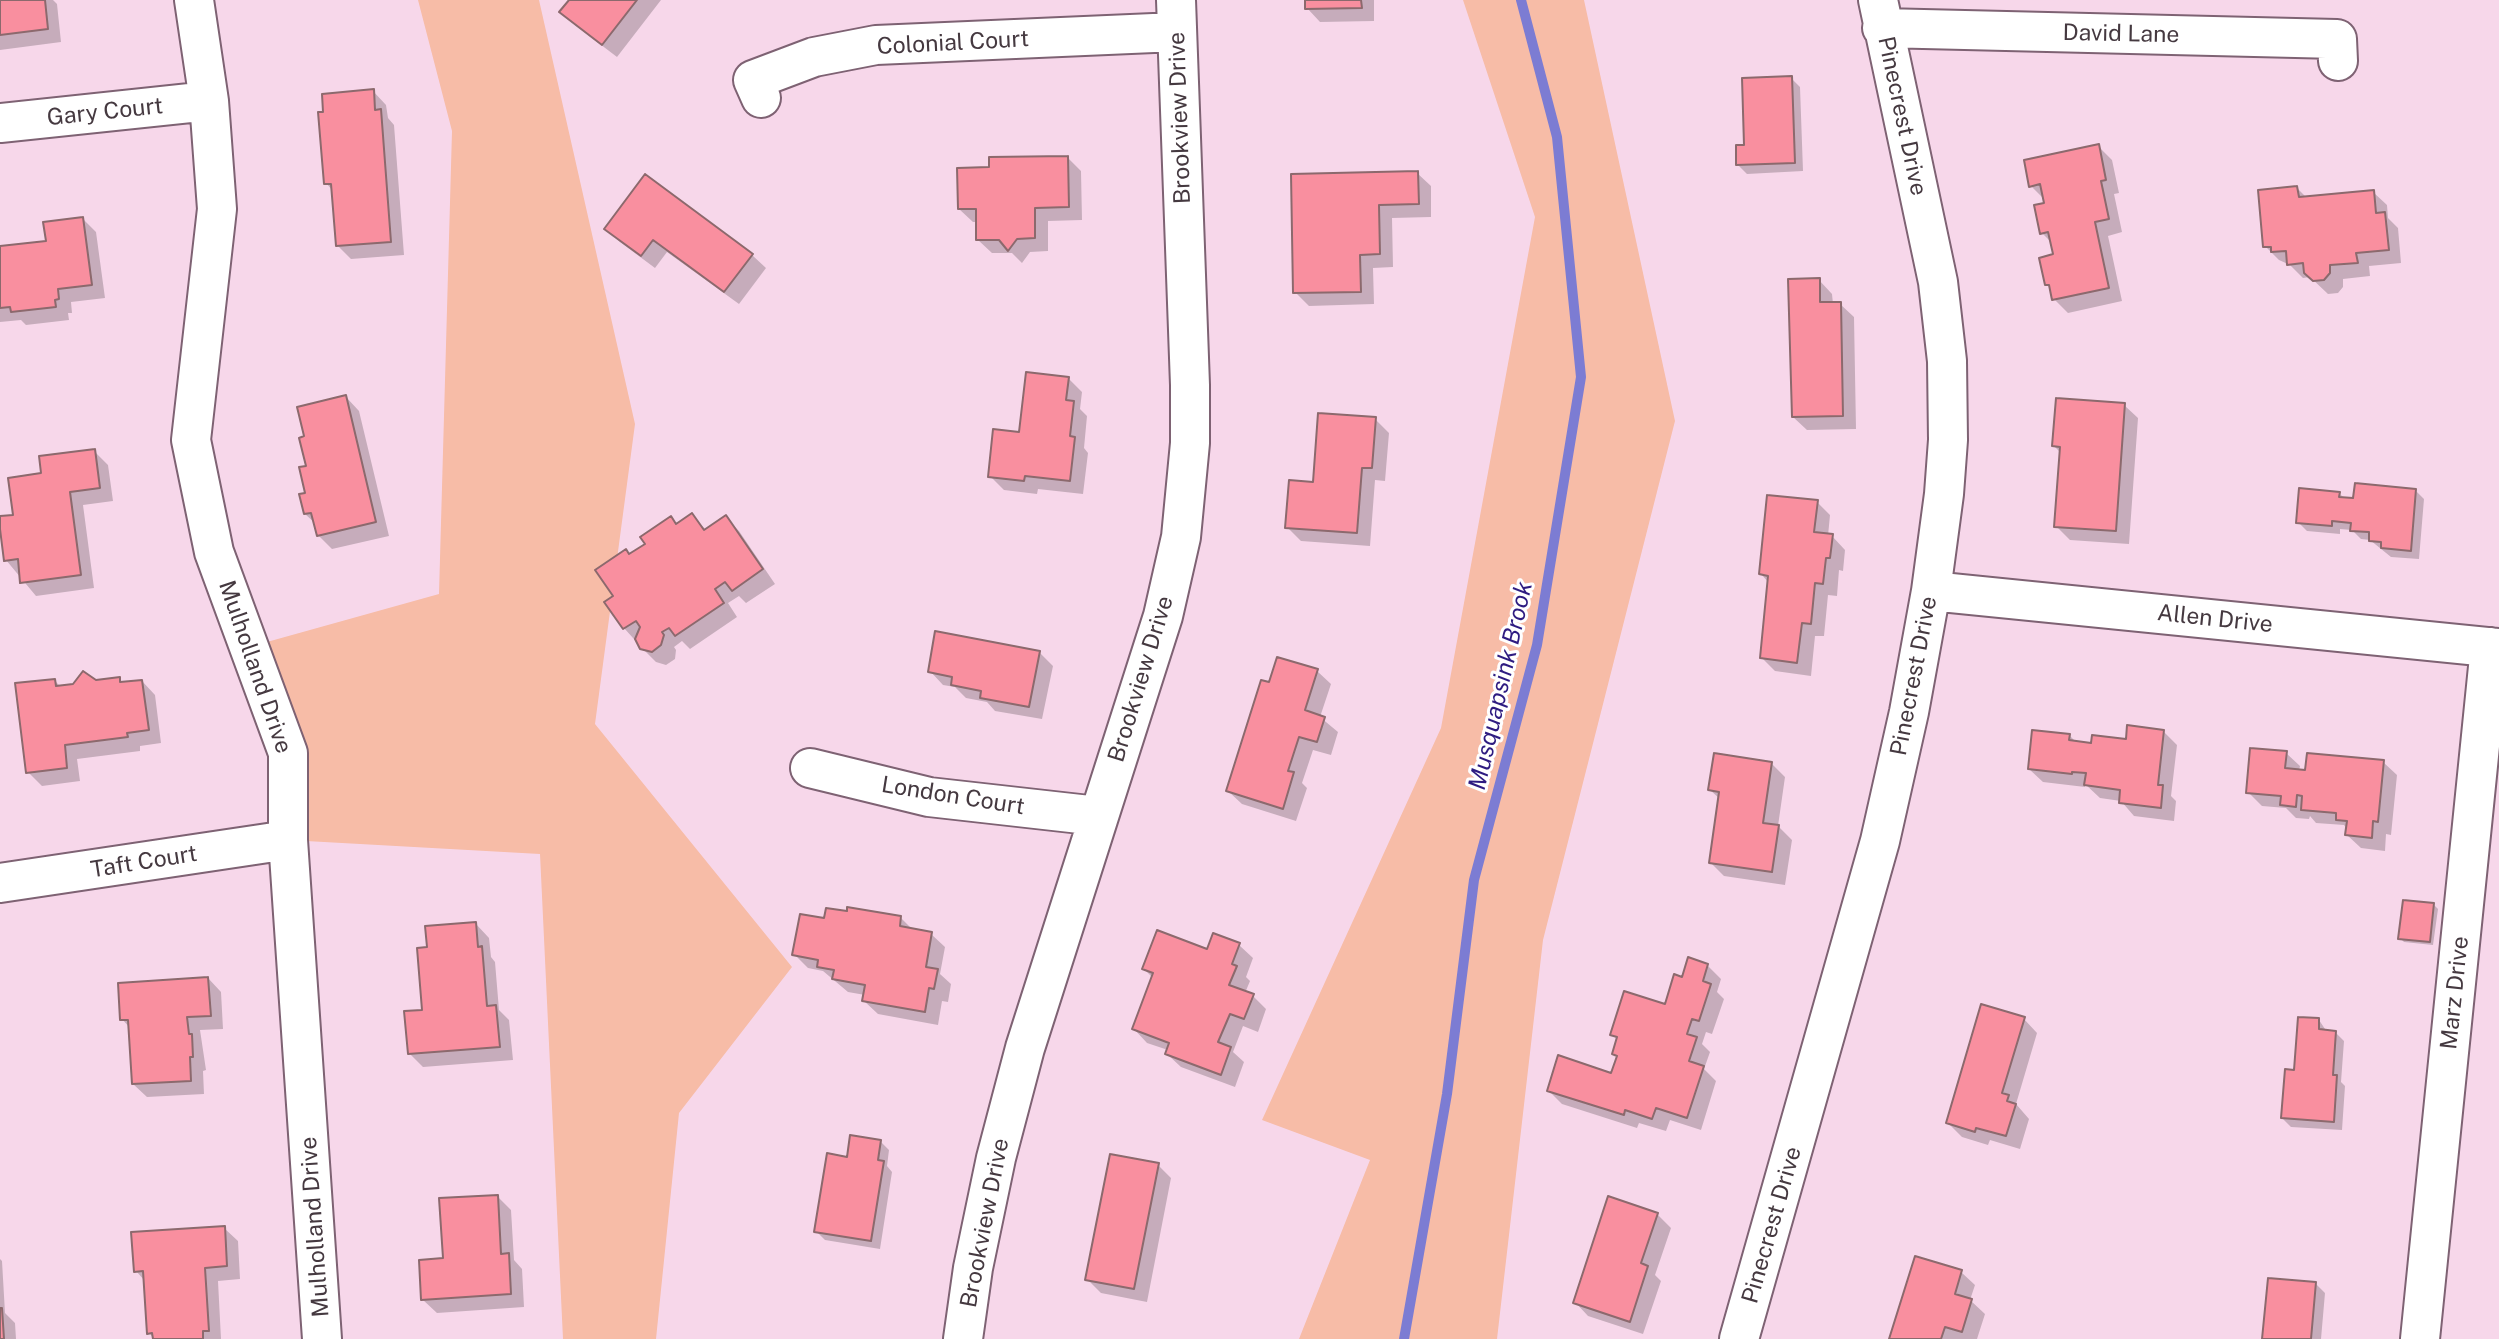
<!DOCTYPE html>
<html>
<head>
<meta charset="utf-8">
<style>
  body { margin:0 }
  canvas { display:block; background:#f7d7ea }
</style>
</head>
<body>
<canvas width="2499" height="1339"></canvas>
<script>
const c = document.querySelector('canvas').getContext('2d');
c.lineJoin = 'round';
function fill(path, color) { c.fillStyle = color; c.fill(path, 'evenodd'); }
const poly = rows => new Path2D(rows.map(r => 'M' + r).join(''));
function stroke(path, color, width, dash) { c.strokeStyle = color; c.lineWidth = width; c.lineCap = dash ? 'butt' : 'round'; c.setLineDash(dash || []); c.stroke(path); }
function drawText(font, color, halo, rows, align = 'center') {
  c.font = font + ' "Public Sans",sans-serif'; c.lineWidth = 6; c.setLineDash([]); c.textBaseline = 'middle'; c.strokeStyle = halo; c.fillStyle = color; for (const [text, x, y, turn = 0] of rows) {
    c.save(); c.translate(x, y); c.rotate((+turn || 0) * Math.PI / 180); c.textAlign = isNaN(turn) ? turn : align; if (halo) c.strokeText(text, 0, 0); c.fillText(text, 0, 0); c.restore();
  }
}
fill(poly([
  [418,0,539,0,635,424,595,724,792,967,679,1113,656,1339,563,1339,540,854,288,840,249,647,439,594,452,131],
  [1463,0,1584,0,1675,421,1543,940,1497,1339,1299,1339,1370,1160,1262,1120,1441,728,1535,217]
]), '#f7bca7');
fill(poly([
  [0,0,53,0,57,4,61,42,0,50],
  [571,0,661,0,617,57,575,25,562,11],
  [1307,0,1374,0,1374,21,1320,22,1307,8],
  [1791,78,1800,87,1803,171,1747,174,1738,165,1746,146],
  [373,91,386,105,388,118,394,125,404,255,351,259,337,245,333,191,326,183],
  [2098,146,2112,160,2119,193,2114,194,2122,232,2108,236,2122,301,2068,313,2054,299,2052,290,2047,284,2055,256,2053,244,2042,233,2045,200,2031,186],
  [1067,157,1081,171,1082,220,1048,221,1048,251,1030,252,1022,263,1012,253,992,253,978,240,978,222,973,222,959,209,991,169],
  [1417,173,1431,186,1431,217,1392,218,1393,267,1373,268,1374,304,1309,306,1295,292,1293,175],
  [2297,188,2307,198,2373,192,2387,205,2388,218,2398,228,2401,263,2369,266,2370,276,2343,279,2343,287,2338,293,2328,294,2310,277,2303,278,2290,265,2279,260,2265,246],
  [82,218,96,232,105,298,71,302,72,313,68,313,69,320,26,325,21,320,0,322,0,248,48,242],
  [606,229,752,255,766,268,739,304,667,252,655,268,620,242],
  [1819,280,1832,294,1833,304,1840,304,1854,317,1856,429,1807,430,1793,417],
  [1068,378,1082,392,1080,409,1087,416,1084,448,1088,453,1083,494,1038,489,1037,494,1004,490,990,476,1021,434],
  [346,397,359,411,389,536,332,549,318,535,316,524,305,514,308,467],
  [2124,405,2138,418,2129,544,2070,540,2056,526,2061,453,2054,446],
  [1375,419,1389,433,1385,481,1375,480,1370,546,1301,541,1287,527,1314,484],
  [94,451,108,465,113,501,83,505,94,588,36,596,6,560,15,516],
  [2415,490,2424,499,2419,559,2391,557,2370,540,2361,539,2352,530,2340,529,2340,534,2307,531,2298,522,2339,493,2345,499,2355,500],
  [1817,502,1830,515,1828,536,1832,536,1845,550,1843,571,1839,570,1837,596,1828,595,1824,636,1815,636,1811,676,1775,671,1762,658,1769,583,1761,574],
  [692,515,707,531,726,518,739,531,775,584,746,603,739,596,728,603,737,617,690,649,682,641,674,647,676,650,675,659,666,665,656,662,642,648,624,628,607,602,615,597,630,555],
  [1039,652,1053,666,1042,719,995,711,987,702,966,698,955,687,943,685,930,671],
  [1317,671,1331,684,1320,717,1338,732,1331,755,1313,750,1302,783,1307,788,1296,821,1242,804,1228,791,1270,684],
  [119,679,124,684,142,681,155,695,161,743,140,746,140,751,77,759,80,781,42,786,28,772,54,680,61,687],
  [2163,731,2177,745,2171,796,2176,801,2174,821,2134,816,2121,801,2100,798,2085,784,2085,787,2043,782,2029,769,2069,735,2077,743,2093,745,2128,740],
  [2286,753,2300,766,2299,771,2307,772,2383,762,2397,775,2391,835,2386,834,2385,851,2361,848,2347,835,2347,829,2344,825,2316,823,2310,816,2309,819,2296,818,2286,808,2262,806,2248,792],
  [1771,763,1785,777,1778,826,1792,840,1785,885,1724,876,1711,863,1720,799,1710,790],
  [2434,905,2438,909,2433,945,2404,942,2400,938],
  [901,918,913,930,931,934,945,947,940,974,951,984,948,1002,942,1001,938,1025,878,1014,864,1001,865,995,848,992,823,971,808,968,794,954,826,920],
  [476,924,489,938,491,957,495,962,499,1010,509,1020,513,1060,423,1067,409,1053,424,1011,429,949],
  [1239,945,1253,958,1246,977,1250,981,1245,993,1253,996,1266,1009,1258,1032,1243,1026,1233,1052,1244,1062,1235,1087,1181,1067,1167,1054,1168,1050,1147,1043,1134,1029,1153,978,1144,969],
  [1707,965,1721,979,1717,992,1724,999,1712,1034,1706,1032,1702,1044,1710,1052,1704,1069,1716,1081,1701,1130,1670,1120,1666,1131,1639,1123,1637,1128,1562,1104,1549,1091,1613,1075,1618,1058,1614,1053,1618,1040,1612,1034,1666,1006,1683,979],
  [208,978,221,992,223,1029,200,1030,206,1070,203,1071,204,1094,147,1097,133,1084,130,1028,122,1019],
  [2024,1019,2037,1033,2016,1104,2029,1119,2020,1149,1990,1140,1988,1145,1962,1137,1948,1123],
  [2319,1020,2327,1032,2335,1032,2344,1041,2341,1082,2345,1086,2342,1130,2291,1127,2282,1118,2295,1072],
  [880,1141,889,1150,887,1166,892,1172,880,1249,825,1240,816,1231,848,1159],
  [1158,1165,1171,1178,1147,1302,1101,1293,1087,1279],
  [497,1196,511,1210,514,1260,522,1269,524,1307,437,1313,423,1300,445,1260],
  [1657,1214,1671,1228,1655,1275,1661,1281,1643,1334,1588,1316,1575,1302],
  [224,1228,238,1241,240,1279,218,1281,221,1339,155,1339,149,1333,145,1281,136,1271],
  [0,1259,2,1261,5,1313,15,1323,16,1339,0,1339],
  [1961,1272,1975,1285,1970,1300,1985,1314,1977,1339,1891,1339],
  [2316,1284,2325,1293,2321,1339,2264,1339]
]), '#0003');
stroke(poly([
  [1404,1339,1447,1094,1474,880,1537,645,1581,377,1557,137,1521,0]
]), '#7c7cd3', 10);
const building = poly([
  [0,0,45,0,48,29,0,35,0,0],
  [569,0,637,0,602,45,559,12,569,0],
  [1305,0,1361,0,1362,8,1305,9,1305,0],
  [1792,76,1795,163,1736,165,1736,145,1744,145,1742,78,1792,76],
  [374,89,375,110,381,109,391,242,336,246,331,184,324,184,318,112,323,112,322,94,374,89],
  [2099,144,2106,180,2101,181,2109,219,2095,222,2109,288,2052,300,2049,285,2045,285,2039,258,2053,254,2048,232,2040,234,2034,205,2044,203,2040,184,2029,187,2024,160,2099,144],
  [1068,156,1069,207,1035,208,1035,238,1017,239,1008,251,999,240,976,240,976,209,958,209,957,168,989,167,989,157,1068,156],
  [1418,171,1419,204,1379,205,1380,254,1360,255,1361,292,1293,293,1291,174,1418,171],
  [645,174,753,254,724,292,653,240,641,256,604,229,645,174],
  [2297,186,2299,197,2374,190,2376,213,2385,212,2389,250,2356,253,2358,263,2330,265,2330,273,2324,280,2313,281,2304,273,2303,263,2287,265,2286,251,2271,252,2271,247,2263,247,2258,190,2297,186],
  [83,217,92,285,58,289,59,299,55,300,56,307,11,312,10,307,0,308,0,246,46,241,43,222,83,217],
  [1820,278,1820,302,1841,302,1843,416,1792,417,1788,279,1820,278],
  [1026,372,1069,377,1066,400,1074,401,1070,436,1075,437,1070,481,1025,476,1024,481,988,477,993,429,1019,432,1026,372],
  [346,395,376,522,317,536,311,513,304,514,299,494,305,493,299,467,306,466,299,438,304,436,297,407,346,395],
  [2056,398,2125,403,2116,531,2054,527,2060,447,2052,446,2056,398],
  [1318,413,1376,417,1372,468,1362,468,1357,533,1285,528,1289,480,1313,482,1318,413],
  [95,449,100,488,70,492,81,575,20,583,18,559,4,561,0,529,0,516,13,515,8,478,41,473,39,456,95,449],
  [2355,483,2416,489,2411,551,2381,548,2381,542,2369,541,2369,532,2350,531,2351,523,2332,521,2332,526,2296,523,2299,488,2340,492,2339,497,2353,498,2355,483],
  [1767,495,1818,500,1814,532,1833,534,1830,558,1826,558,1823,584,1815,583,1811,624,1802,623,1797,663,1760,658,1768,576,1759,574,1767,495],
  [692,513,704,530,726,515,763,569,732,591,725,582,715,589,724,603,675,636,669,628,662,632,664,635,661,645,652,652,640,649,635,639,640,627,636,621,623,629,604,602,613,596,595,570,626,549,629,554,645,544,640,537,671,516,676,524,692,513],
  [935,631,1040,651,1029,707,980,698,981,691,951,685,952,677,928,672,935,631],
  [1277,657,1318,669,1305,710,1325,717,1317,742,1299,737,1288,771,1294,772,1283,809,1226,791,1261,680,1269,682,1277,657],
  [83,671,96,680,120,677,120,682,142,680,149,730,127,733,128,737,65,745,67,768,26,773,15,683,55,679,56,686,73,684,83,671],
  [2127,725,2164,730,2158,785,2163,785,2161,808,2119,803,2120,790,2084,785,2086,773,2072,772,2072,774,2028,769,2032,730,2070,734,2069,740,2091,743,2092,735,2126,739,2127,725],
  [2250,748,2287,751,2285,768,2305,770,2307,753,2384,760,2378,822,2373,821,2372,838,2345,835,2347,821,2336,820,2336,813,2301,810,2302,796,2297,795,2296,807,2280,805,2281,796,2246,793,2250,748],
  [1714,753,1772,762,1763,823,1779,825,1772,872,1709,863,1719,792,1708,790,1714,753],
  [2403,900,2434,903,2430,942,2398,939,2403,900],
  [847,907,901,916,900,926,932,932,926,967,938,969,934,989,929,988,925,1012,862,1001,865,985,832,979,834,970,817,967,818,960,792,955,800,914,824,918,826,908,847,911,847,907],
  [476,922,478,947,482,946,487,1006,496,1005,500,1047,408,1054,404,1011,422,1010,417,948,427,947,425,926,476,922],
  [1157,930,1207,949,1213,933,1240,943,1232,964,1237,966,1229,985,1254,994,1244,1019,1230,1014,1218,1042,1231,1047,1221,1075,1165,1054,1169,1043,1132,1029,1153,973,1142,969,1157,930],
  [1688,957,1708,964,1703,981,1711,984,1699,1021,1692,1019,1687,1034,1697,1037,1689,1061,1704,1066,1687,1118,1656,1108,1652,1119,1625,1110,1624,1115,1547,1091,1558,1055,1611,1073,1617,1056,1612,1054,1617,1037,1610,1035,1624,991,1665,1004,1674,974,1682,977,1688,957],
  [208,977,211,1016,187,1017,189,1034,192,1034,193,1057,190,1057,191,1081,132,1084,128,1020,120,1020,118,983,208,977],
  [1981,1004,2025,1017,2002,1093,2009,1095,2007,1101,2016,1104,2006,1136,1976,1128,1975,1132,1946,1123,1981,1004],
  [2298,1017,2319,1018,2319,1029,2336,1031,2333,1075,2337,1075,2334,1122,2281,1118,2285,1069,2294,1070,2298,1017],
  [850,1135,881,1140,878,1160,884,1161,871,1241,814,1232,827,1153,847,1157,850,1135],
  [1110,1154,1159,1163,1134,1289,1085,1280,1110,1154],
  [498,1195,501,1254,509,1253,511,1294,421,1300,419,1260,443,1258,439,1198,498,1195],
  [1608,1196,1658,1213,1641,1263,1648,1266,1630,1322,1573,1303,1608,1196],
  [225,1226,227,1266,205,1268,209,1331,203,1331,203,1339,153,1339,152,1333,147,1334,143,1271,134,1272,131,1232,225,1226],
  [1915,1256,1962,1270,1955,1294,1972,1299,1962,1332,1945,1327,1941,1339,1889,1339,1915,1256],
  [2268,1278,2316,1282,2311,1339,2262,1339,2268,1278],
  [0,1308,2,1308,4,1339,0,1339,0,1308]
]);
fill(building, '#f98f9f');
stroke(building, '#8c696d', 2);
const minor = poly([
  [194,0,209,101,217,209,191,440,214,552,288,753,288,840,322,1339],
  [1882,28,2337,39,2338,61],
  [761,98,753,80,814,57,876,45,1177,32],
  [0,123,209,101],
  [1931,591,2499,648],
  [810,768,929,797,1098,816],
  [0,883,288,840],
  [963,1339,973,1268,996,1158,1025,1048,1163,616,1181,537,1190,443,1190,385,1176,0],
  [1739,1339,1880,841,1909,712,1931,591,1944,494,1948,440,1947,361,1938,282,1878,0],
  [2420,1339,2490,647]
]);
stroke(minor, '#7e6273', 42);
stroke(minor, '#fff', 38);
drawText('23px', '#453940', '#fff', [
  ["David Lane",2121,34,1],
  ["Colonial Court",953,43,-3],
  ["Gary Court",105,112,-6],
  ["Pinecrest Drive",1902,116,78],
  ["Brookview Drive",1180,118,-92],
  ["Allen Drive",2215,619,6],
  ["Mulholland Drive",255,667,71],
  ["Pinecrest Drive",1914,676,-79],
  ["Brookview Drive",1141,679,-73],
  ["London Court",953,796,9],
  ["Taft Court",144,862,-9],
  ["Marz Drive",2455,993,-84],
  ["Brookview Drive",985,1223,-79],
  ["Pinecrest Drive",1772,1225,-74],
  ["Mulholland Drive",315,1227,-94]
]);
drawText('italic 24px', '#2e1b81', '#fff', [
  ["Musquapsink Brook",1501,686,-77]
]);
</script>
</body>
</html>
